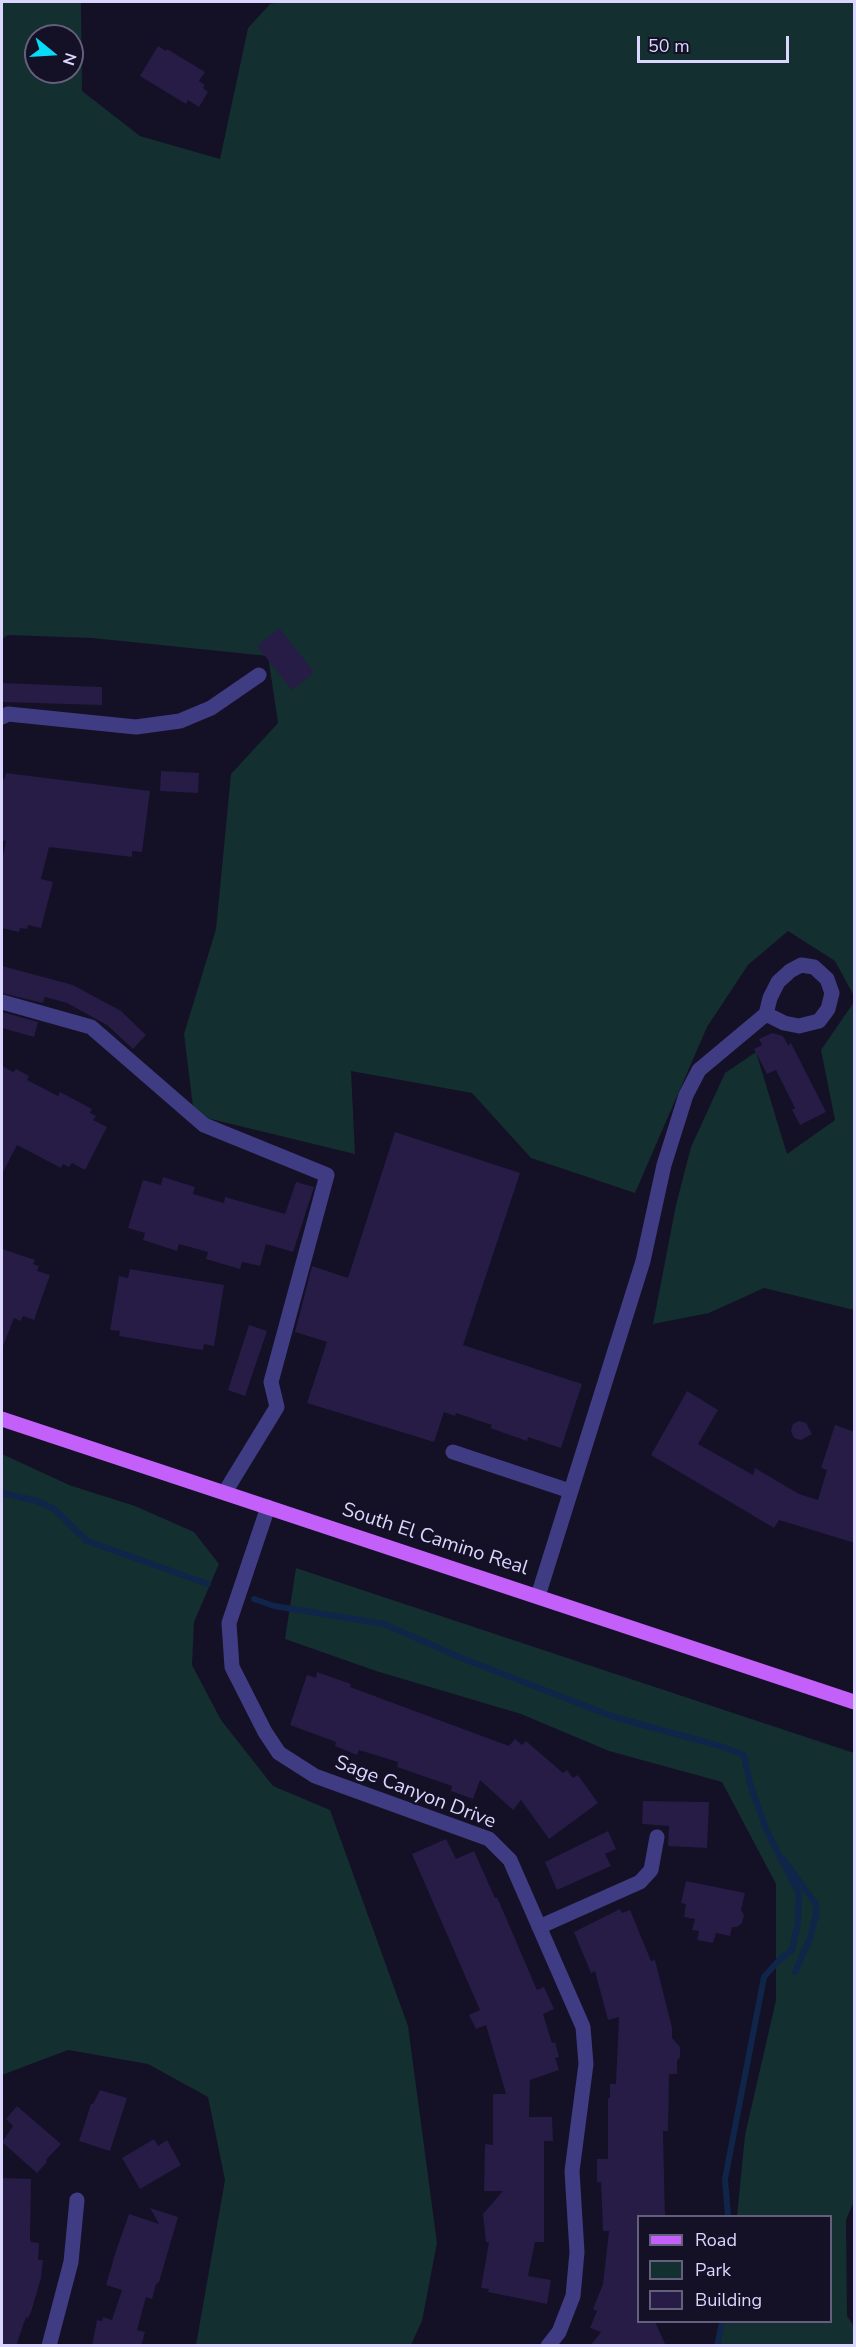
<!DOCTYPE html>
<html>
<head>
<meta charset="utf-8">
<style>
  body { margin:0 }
  #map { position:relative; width:856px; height:2347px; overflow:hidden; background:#141026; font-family:"Nunito Sans",sans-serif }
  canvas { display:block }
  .frame { position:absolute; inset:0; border:3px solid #dbd6fe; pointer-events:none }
  .legend { position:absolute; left:637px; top:2215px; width:195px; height:108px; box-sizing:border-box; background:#141026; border:2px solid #645f7c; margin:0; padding:8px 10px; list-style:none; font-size:18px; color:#dbd6fe }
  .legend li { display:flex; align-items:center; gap:12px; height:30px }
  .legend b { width:30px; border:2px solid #645f7c }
  .north { position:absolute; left:24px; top:24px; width:60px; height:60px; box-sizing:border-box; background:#141026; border:2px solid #645f7c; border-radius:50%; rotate:108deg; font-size:16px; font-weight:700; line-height:24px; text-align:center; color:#dbd6fe }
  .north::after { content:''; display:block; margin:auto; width:21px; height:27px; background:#08dbf8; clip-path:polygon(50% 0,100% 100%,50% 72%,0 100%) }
  .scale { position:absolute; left:637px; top:36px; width:152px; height:27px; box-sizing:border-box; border:3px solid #dbd6fe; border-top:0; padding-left:8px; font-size:18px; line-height:21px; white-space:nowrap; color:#dbd6fe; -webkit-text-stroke:4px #141026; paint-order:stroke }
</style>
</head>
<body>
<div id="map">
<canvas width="856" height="2347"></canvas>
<div class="frame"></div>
<ul class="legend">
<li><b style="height:8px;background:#c360fa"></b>Road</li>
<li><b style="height:16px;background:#132f2f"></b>Park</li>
<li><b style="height:16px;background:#261c46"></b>Building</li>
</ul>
<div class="north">N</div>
<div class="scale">50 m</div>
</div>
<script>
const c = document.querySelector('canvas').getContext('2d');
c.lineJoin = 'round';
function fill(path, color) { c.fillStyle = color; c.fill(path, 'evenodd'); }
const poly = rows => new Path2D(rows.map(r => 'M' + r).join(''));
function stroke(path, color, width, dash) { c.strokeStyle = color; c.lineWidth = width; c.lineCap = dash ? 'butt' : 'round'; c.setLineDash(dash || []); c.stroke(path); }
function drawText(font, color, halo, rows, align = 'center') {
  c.font = font + ' "Nunito Sans",sans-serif'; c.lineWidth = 5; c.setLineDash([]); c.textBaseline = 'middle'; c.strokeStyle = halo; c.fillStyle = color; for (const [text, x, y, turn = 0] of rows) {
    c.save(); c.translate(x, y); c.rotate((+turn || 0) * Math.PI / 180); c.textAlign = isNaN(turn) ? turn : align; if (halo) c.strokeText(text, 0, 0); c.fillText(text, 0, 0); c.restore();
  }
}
fill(poly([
  [2,2,81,2,82,91,140,136,220,159,248,28,270,4,280,2,854,2,854,996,835,961,788,931,748,965,707,1027,635,1193,531,1158,472,1093,351,1071,355,1154,194,1115,184,1034,216,929,231,774,278,723,268,656,92,638,8,635,2,639],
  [36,36,72,36,72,72,36,72],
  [854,1002,854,1310,764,1288,709,1313,653,1324,676,1205,691,1147,725,1073,756,1052,787,1154,835,1120,821,1050],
  [2,1454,69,1485,135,1506,194,1532,219,1564,194,1622,192,1665,221,1720,273,1786,330,1810,408,2026,437,2243,422,2321,411,2345,196,2345,225,2180,208,2097,148,2064,68,2050,2,2075],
  [296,1568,854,1753,854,2201,846,2220,847,2316,854,2326,854,2345,717,2345,722,2322,830,2322,830,2216,737,2216,745,2135,776,2000,776,1884,722,1782,609,1751,521,1714,376,1671,285,1639]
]), '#132f2f');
stroke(poly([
  [2,1493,37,1501,54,1509,87,1541,208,1584],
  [254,1599,274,1606,384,1624,459,1657,614,1717,720,1746,744,1755,750,1784,766,1829,799,1894,798,1923,792,1950,780,1959,764,1977,725,2179,728,2216],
  [783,1859,816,1904,816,1915,810,1938,795,1972],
  [717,2346,722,2322]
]), '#10254a', 6);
fill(poly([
  [158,46,166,51,167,49,205,72,199,81,205,85,203,88,208,92,199,107,188,100,186,104,140,76],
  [279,628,314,672,292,690,257,646],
  [2,683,102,687,102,705,2,702],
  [161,771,199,773,198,793,160,791],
  [6,773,150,791,142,852,132,851,132,857,49,847,41,879,53,882,41,928,28,925,27,929,20,928,19,932,2,928,2,861,6,841,2,840,2,779,4,780],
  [2,966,73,985,121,1011,146,1035,133,1049,107,1025,67,1003,45,997,43,1003,2,993],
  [2,1012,38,1022,34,1037,2,1028],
  [772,1033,783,1036,788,1045,791,1043,826,1112,800,1125,792,1110,795,1108,776,1070,767,1074,754,1049,762,1045,759,1039],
  [2,1066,13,1072,16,1069,29,1076,27,1080,58,1096,60,1092,92,1109,90,1113,96,1116,93,1120,107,1127,85,1170,72,1163,69,1167,63,1164,61,1168,17,1145,2,1174],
  [395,1132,520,1173,463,1345,582,1384,561,1448,528,1437,527,1441,490,1428,492,1425,456,1413,455,1416,444,1412,434,1442,307,1403,327,1342,295,1332,312,1266,348,1278],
  [163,1177,195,1187,193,1194,224,1203,225,1197,285,1214,296,1182,314,1187,293,1252,266,1244,260,1266,242,1262,240,1269,206,1259,208,1252,179,1244,177,1251,143,1240,145,1233,128,1228,143,1180,161,1185],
  [2,1249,35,1260,33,1264,39,1266,37,1271,50,1275,34,1320,23,1316,21,1321,14,1318,2,1349],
  [130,1269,224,1285,214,1346,204,1344,203,1350,189,1348,119,1336,120,1331,110,1330,119,1276,128,1278],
  [249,1325,267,1331,245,1396,228,1390],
  [687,1391,718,1410,698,1444,753,1475,755,1468,799,1494,818,1500,827,1470,821,1468,835,1425,855,1432,855,1543,779,1520,774,1528,651,1455],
  [799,1421,806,1423,812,1434,801,1440,794,1438,791,1431,793,1424],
  [317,1672,351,1684,350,1687,509,1746,515,1739,522,1745,526,1741,563,1773,567,1770,573,1778,578,1775,598,1803,549,1839,521,1800,513,1810,480,1780,473,1799,451,1791,452,1786,397,1767,398,1762,359,1750,357,1755,335,1746,336,1742,290,1725,307,1675,316,1678],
  [643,1801,709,1802,707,1848,668,1846,669,1826,642,1824],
  [608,1831,616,1849,605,1854,611,1866,557,1890,545,1862],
  [446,1839,456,1859,474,1851,495,1898,497,1897,537,1990,544,1987,554,2009,543,2014,552,2043,555,2042,559,2057,555,2058,559,2070,530,2080,529,2117,552,2117,553,2141,544,2141,544,2242,535,2242,528,2276,551,2280,547,2304,488,2292,489,2289,481,2288,489,2242,486,2242,483,2214,503,2191,484,2191,485,2144,493,2145,493,2094,506,2094,486,2025,476,2029,469,2015,480,2010,412,1854],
  [686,1881,745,1893,741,1910,744,1915,742,1923,737,1927,732,1927,730,1936,716,1933,713,1943,697,1940,699,1931,692,1930,695,1919,684,1917,686,1904,681,1903],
  [620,1909,622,1913,630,1910,651,1961,655,1960,672,2028,672,2038,680,2047,680,2057,677,2061,677,2074,669,2074,668,2131,663,2131,665,2217,639,2217,639,2322,655,2322,666,2346,590,2346,601,2332,590,2328,597,2311,593,2309,603,2284,609,2231,603,2231,601,2182,597,2182,597,2159,608,2159,608,2098,610,2098,610,2084,616,2084,619,2017,608,2020,595,1971,591,1973,574,1932],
  [100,2090,127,2098,110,2151,79,2141,91,2104,93,2104],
  [17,2106,61,2144,46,2160,47,2162,37,2173,2,2142,13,2126,6,2119],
  [154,2139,158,2146,167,2140,181,2165,140,2189,122,2158],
  [2,2178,31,2179,30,2238,31,2242,39,2243,38,2260,43,2260,41,2278,31,2312,28,2318,26,2317,16,2346,2,2346],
  [150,2208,178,2217,159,2282,156,2284,152,2299,146,2297,137,2330,145,2332,141,2346,92,2346,97,2320,102,2321,103,2317,112,2320,122,2290,106,2285,116,2251,129,2214,159,2224]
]), '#261c46');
stroke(poly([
  [2,717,8,714,136,727,180,721,211,708,259,675],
  [2,1002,91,1027,204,1125,327,1175,271,1382,277,1407,225,1492],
  [453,1452,570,1491],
  [268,1507,229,1623,232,1667,265,1732,279,1753,315,1776,489,1839,510,1860,583,2027,586,2064,572,2171,577,2252,573,2296,559,2332,548,2346],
  [538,1596,643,1261,664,1165,686,1095,699,1070,766,1014,770,998,778,982,790,971,801,965,814,967,827,979,832,993,828,1009,819,1021,799,1026,784,1023,766,1014],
  [539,1927,640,1882,651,1870,657,1837],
  [49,2346,71,2262,77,2200]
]), '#403c83', 15);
stroke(poly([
  [2,1419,854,1702]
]), '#c360fa', 15);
drawText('20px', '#dbd6fe', '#141026', [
  ["South El Camino Real",435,1540,18],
  ["Sage Canyon Drive",415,1793,21]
]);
</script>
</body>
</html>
